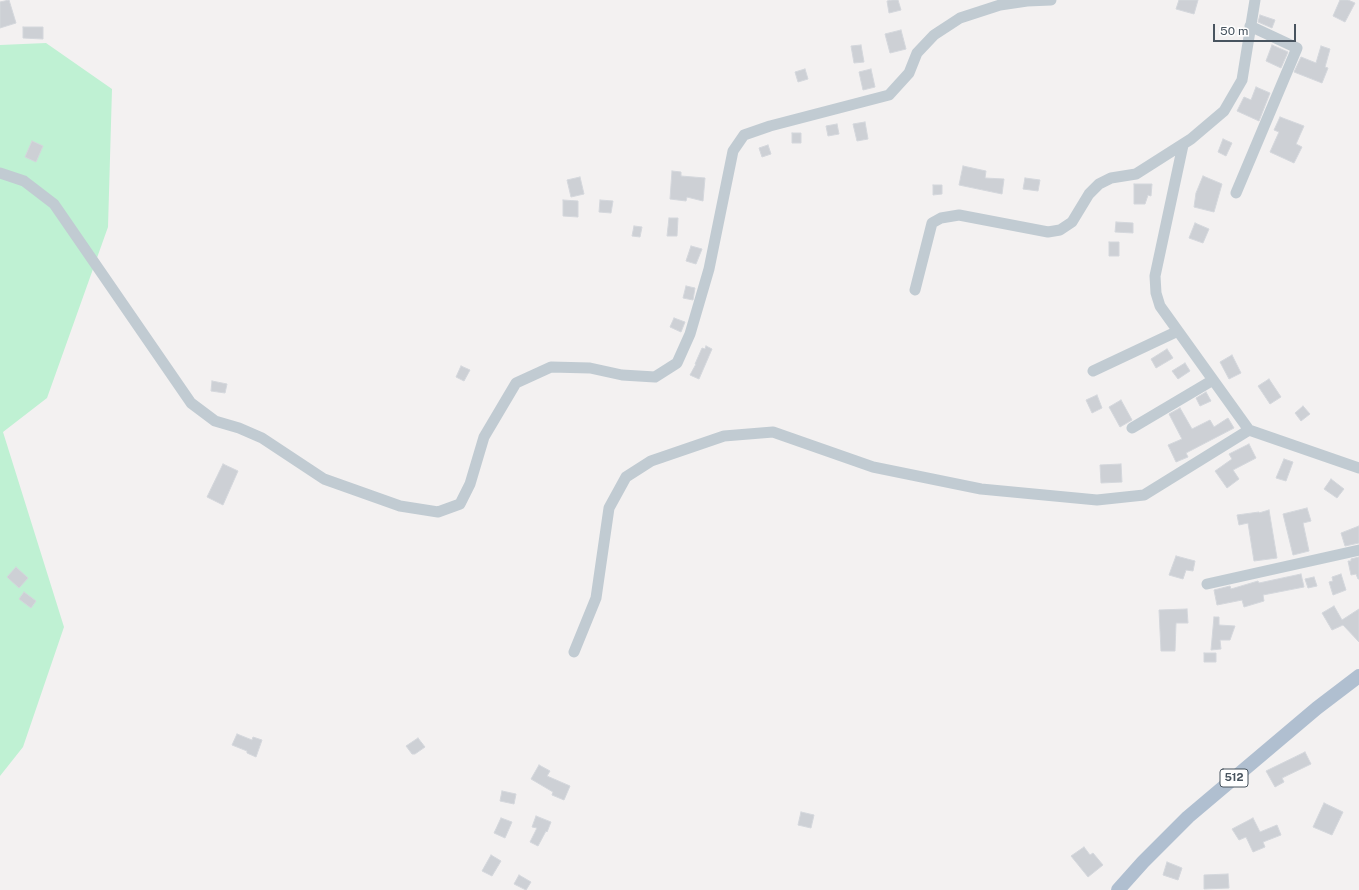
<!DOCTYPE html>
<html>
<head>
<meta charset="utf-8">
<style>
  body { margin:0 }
  #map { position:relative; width:1359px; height:890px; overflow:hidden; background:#f3f1f1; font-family:"Public Sans",sans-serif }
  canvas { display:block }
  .scale { position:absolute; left:1213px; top:24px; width:83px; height:18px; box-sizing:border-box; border:2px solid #48545f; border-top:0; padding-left:5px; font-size:12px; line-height:14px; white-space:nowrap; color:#48545f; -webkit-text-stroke:3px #fff; paint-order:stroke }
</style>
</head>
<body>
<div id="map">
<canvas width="1359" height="890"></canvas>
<div class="scale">50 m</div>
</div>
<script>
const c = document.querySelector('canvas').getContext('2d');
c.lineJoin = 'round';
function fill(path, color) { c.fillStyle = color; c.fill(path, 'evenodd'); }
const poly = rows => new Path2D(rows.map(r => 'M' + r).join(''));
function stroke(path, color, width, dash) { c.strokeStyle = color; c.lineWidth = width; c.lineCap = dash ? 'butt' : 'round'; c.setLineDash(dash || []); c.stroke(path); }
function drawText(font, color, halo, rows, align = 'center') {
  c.font = font + ' "Public Sans",sans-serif'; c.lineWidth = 4; c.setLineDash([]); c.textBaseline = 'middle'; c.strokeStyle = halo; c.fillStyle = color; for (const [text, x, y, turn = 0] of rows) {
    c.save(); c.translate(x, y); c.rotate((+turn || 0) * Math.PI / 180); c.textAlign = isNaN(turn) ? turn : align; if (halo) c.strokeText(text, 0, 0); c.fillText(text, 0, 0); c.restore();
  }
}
fill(poly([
  [46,43,112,89,108,227,47,398,3,432,64,627,23,747,0,776,0,45]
]), '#bff1d3');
const building = poly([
  [9,0,16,23,0,28,0,2,9,0],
  [892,0,898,0,901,10,889,13,887,1,892,0],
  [1179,0,1198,0,1194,14,1176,9,1179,0],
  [1340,0,1348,0,1355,3,1345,22,1333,16,1340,0],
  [1260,15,1275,20,1272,28,1258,22,1260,15],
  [23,27,43,27,43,39,23,38,23,27],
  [901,30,906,49,890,53,885,34,901,30],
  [861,45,864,62,854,63,851,46,861,45],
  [1272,45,1288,52,1281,68,1266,61,1272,45],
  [1321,46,1330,49,1325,67,1328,68,1322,83,1294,72,1301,57,1316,63,1321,46],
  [805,69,808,79,798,82,795,72,805,69],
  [871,69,875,87,863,90,859,72,871,69],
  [1256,87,1270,93,1259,121,1237,111,1244,97,1251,100,1256,87],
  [1280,117,1304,126,1296,144,1302,147,1294,163,1270,152,1279,132,1274,130,1280,117],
  [865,122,868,139,857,141,853,124,865,122],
  [837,124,839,134,828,136,826,126,837,124],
  [792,133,801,133,801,143,792,143,792,133],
  [1223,139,1232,143,1226,156,1218,152,1223,139],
  [32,141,43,146,36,162,25,157,32,141],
  [768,145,771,154,762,157,759,148,768,145],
  [963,166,986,171,985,178,1004,179,1002,194,959,185,963,166],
  [672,171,681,172,681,176,705,178,703,201,687,197,686,201,670,199,672,171],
  [1203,176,1222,184,1214,212,1194,207,1196,193,1203,176],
  [580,177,584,194,571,197,567,180,580,177],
  [1025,178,1040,180,1038,191,1023,189,1025,178],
  [1134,184,1152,184,1151,196,1148,195,1145,204,1134,204,1134,184],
  [933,185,942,185,942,194,933,195,933,185],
  [563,200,578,201,578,217,563,216,563,200],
  [600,200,613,201,611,213,599,212,600,200],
  [669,218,678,218,677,236,667,236,669,218],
  [1116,222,1133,223,1133,233,1115,232,1116,222],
  [1195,223,1209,229,1203,243,1189,238,1195,223],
  [634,226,642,227,640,237,632,236,634,226],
  [1109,242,1119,242,1119,256,1109,256,1109,242],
  [691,246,702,249,696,264,686,261,691,246],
  [686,286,695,288,693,300,683,298,686,286],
  [674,318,685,322,681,332,670,327,674,318],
  [706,346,712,349,699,379,690,375,696,364,695,364,702,348,705,349,706,346],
  [1167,349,1173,358,1156,368,1151,359,1167,349],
  [1232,355,1241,373,1229,379,1220,362,1232,355],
  [1185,363,1190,371,1178,379,1172,371,1185,363],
  [461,366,470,370,464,381,456,377,461,366],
  [1269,379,1281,397,1270,404,1258,386,1269,379],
  [212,381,227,384,225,393,211,391,212,381],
  [1206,392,1211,401,1200,406,1196,398,1206,392],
  [1097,395,1102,408,1092,413,1086,400,1097,395],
  [1121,400,1132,420,1120,427,1109,407,1121,400],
  [1303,406,1310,414,1301,421,1295,413,1303,406],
  [1180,408,1192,429,1210,420,1214,427,1228,418,1234,428,1186,453,1188,457,1176,462,1168,445,1182,439,1169,414,1180,408],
  [1249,444,1256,458,1233,470,1239,479,1227,488,1215,471,1232,459,1229,454,1249,444],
  [1284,459,1293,462,1286,481,1276,478,1284,459],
  [223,464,238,471,223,505,207,497,223,464],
  [1121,464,1122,482,1101,483,1100,465,1121,464],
  [1331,479,1344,489,1337,498,1324,489,1331,479],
  [1307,508,1311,521,1303,523,1309,551,1293,555,1283,514,1307,508],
  [1269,510,1277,558,1254,561,1248,523,1239,525,1237,515,1259,512,1259,513,1269,510],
  [1359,526,1359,543,1345,546,1341,533,1359,526],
  [1176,556,1195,561,1193,571,1186,570,1183,579,1169,575,1176,556],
  [1359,557,1359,579,1358,579,1356,574,1351,575,1348,561,1351,561,1351,559,1359,557],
  [16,567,28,578,19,588,7,577,16,567],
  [1301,574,1304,587,1263,595,1264,601,1244,607,1242,600,1217,605,1214,590,1230,586,1231,589,1258,581,1259,583,1301,574],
  [1341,574,1346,590,1333,595,1329,582,1333,581,1332,577,1341,574],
  [1314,577,1317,586,1308,588,1305,579,1314,577],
  [24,592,36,601,31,608,19,599,24,592],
  [1334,606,1342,620,1359,609,1359,642,1343,625,1332,630,1322,613,1334,606],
  [1187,609,1188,623,1176,623,1175,651,1161,651,1159,610,1187,609],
  [1214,617,1219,617,1219,625,1235,626,1230,640,1220,640,1221,649,1211,650,1214,617],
  [1204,653,1216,653,1216,662,1204,662,1204,653],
  [237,734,252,740,253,737,262,740,256,757,247,753,247,751,232,745,237,734],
  [418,738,425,747,415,754,412,754,406,746,418,738],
  [1305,752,1311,764,1282,778,1284,782,1275,787,1266,771,1305,752],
  [539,765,550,771,547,776,570,786,564,800,552,795,553,792,531,779,539,765],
  [502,791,516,794,514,804,500,801,502,791],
  [1324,803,1343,812,1332,835,1313,827,1324,803],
  [801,812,814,815,811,828,798,825,801,812],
  [536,816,551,822,547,832,546,831,538,846,530,842,537,828,532,827,536,816],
  [501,818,512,822,505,838,494,833,501,818],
  [1253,818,1260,832,1277,825,1281,835,1263,842,1265,847,1253,852,1246,837,1239,840,1232,829,1253,818],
  [1084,847,1090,855,1093,853,1103,865,1088,877,1071,856,1084,847],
  [491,855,501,861,492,876,482,871,491,855],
  [1167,862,1182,868,1178,880,1163,875,1167,862],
  [1228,874,1229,888,1204,889,1204,875,1228,874],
  [519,875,531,882,526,890,514,884,519,875]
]);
fill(building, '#cdd0d5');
stroke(building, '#d4d7dc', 1);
stroke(poly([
  [1183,145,1155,276,1156,293,1160,306,1249,430,1359,468],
  [0,173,24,181,54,204,191,403,215,421,239,428,262,438,324,479,400,506,438,512,460,504,470,484,484,437,516,383,551,367,590,368,622,375,655,377,677,363,690,334,709,269,733,151,744,135,770,126,889,95,909,73,917,53,934,35,960,18,1000,5,1027,1,1051,0],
  [1236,193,1297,48,1250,26],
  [915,290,932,223,941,218,959,215,1048,232,1060,230,1072,222,1089,194,1099,184,1111,178,1136,174,1191,139,1224,111,1242,80,1255,0],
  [1093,371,1178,331],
  [1132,428,1213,380],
  [1207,584,1359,550],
  [574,652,596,598,609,508,626,477,651,461,724,436,773,432,873,467,981,489,1097,500,1144,495,1249,430]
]), '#c1cbd2', 11);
stroke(poly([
  [1118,890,1143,862,1188,817,1317,708,1359,676]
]), '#b0bfd0', 14);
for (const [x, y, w] of [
  [1234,778,28]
]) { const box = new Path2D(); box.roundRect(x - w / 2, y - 9, w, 18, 3); c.fillStyle = '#fff'; c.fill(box); stroke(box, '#48545f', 1); }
drawText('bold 11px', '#48545f', null, [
  ["512",1234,778]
]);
</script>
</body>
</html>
